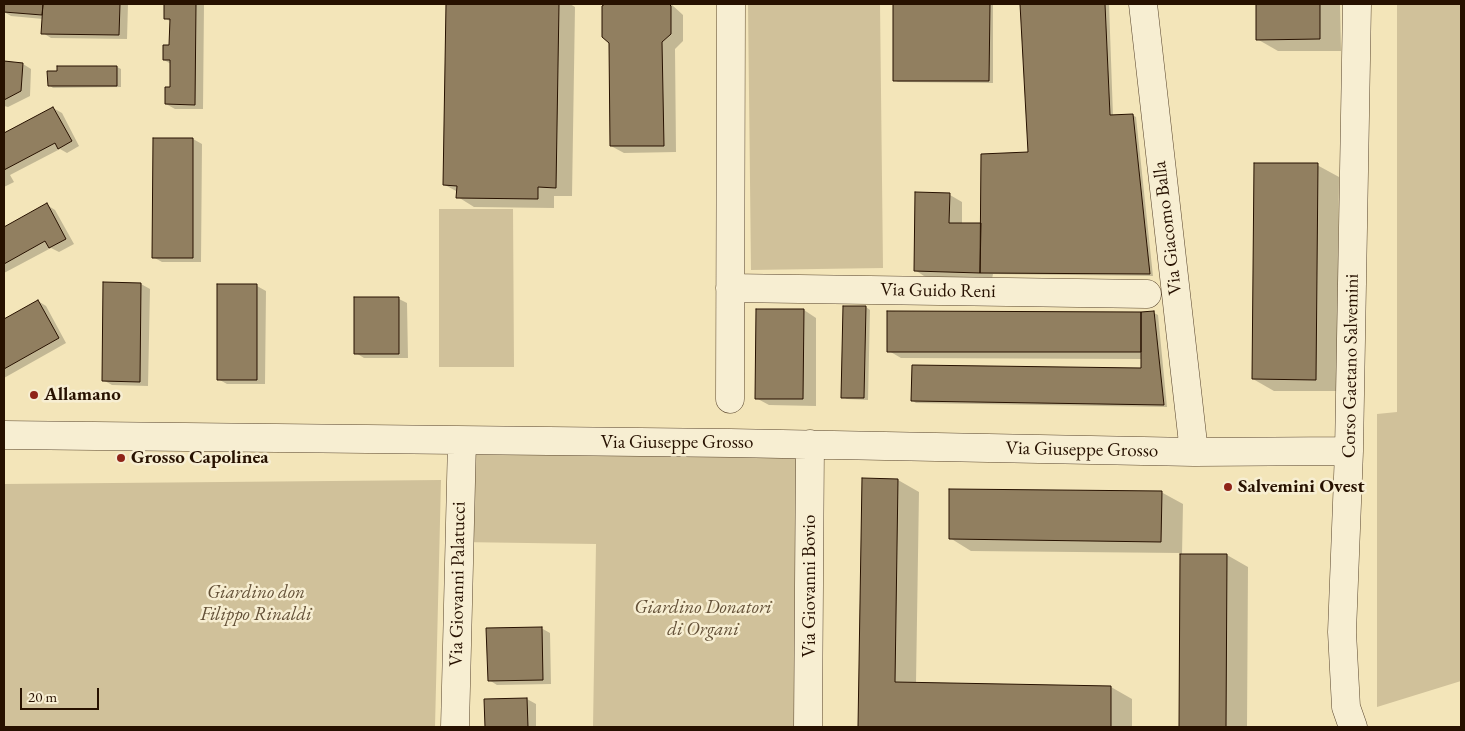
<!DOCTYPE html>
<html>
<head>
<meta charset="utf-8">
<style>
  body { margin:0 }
  #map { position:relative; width:1465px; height:731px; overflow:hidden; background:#f3e5b9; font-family:"EB Garamond",serif }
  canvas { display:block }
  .frame { position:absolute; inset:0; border:5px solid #271100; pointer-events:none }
  .scale { position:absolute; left:20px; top:688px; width:79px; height:22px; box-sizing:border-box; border:2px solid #271100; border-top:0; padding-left:6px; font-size:15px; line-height:18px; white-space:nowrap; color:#271100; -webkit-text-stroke:4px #f7eed2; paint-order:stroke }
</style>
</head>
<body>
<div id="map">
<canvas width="1465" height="731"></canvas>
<div class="frame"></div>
<div class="scale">20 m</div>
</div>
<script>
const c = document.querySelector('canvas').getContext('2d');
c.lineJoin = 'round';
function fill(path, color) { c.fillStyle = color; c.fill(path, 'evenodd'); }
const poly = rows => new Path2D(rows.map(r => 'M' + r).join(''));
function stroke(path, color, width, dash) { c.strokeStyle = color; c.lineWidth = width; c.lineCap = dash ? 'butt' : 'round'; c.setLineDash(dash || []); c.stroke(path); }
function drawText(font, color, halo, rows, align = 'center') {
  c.font = font + ' "EB Garamond",serif'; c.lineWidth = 5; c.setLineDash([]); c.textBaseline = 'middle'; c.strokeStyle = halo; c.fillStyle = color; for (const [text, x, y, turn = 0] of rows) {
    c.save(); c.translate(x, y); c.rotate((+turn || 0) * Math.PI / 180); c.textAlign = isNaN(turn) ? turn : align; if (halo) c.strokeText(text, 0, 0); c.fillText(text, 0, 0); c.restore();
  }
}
fill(poly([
  [748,4,880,4,883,268,751,270],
  [1397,4,1461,4,1461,681,1377,707,1377,414,1397,412],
  [439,209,513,209,514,367,439,367],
  [462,441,810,443,808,727,593,727,596,544,459,542],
  [441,480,435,727,4,727,4,484]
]), '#d0c19a');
fill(poly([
  [4,4,128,4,127,39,51,38,43,33,43,19,11,16,4,12],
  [165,4,204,4,203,109,175,109,166,104,171,88,171,64,164,60,171,46,171,22,165,18],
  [447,4,570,4,575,7,572,196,554,196,554,208,474,207,458,197,458,192,445,185],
  [606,4,671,4,683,15,683,41,675,49,676,152,624,153,611,146,610,43,604,6],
  [895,4,993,4,993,83,898,82,894,80],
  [1022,4,1109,4,1113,116,1132,115,1136,117,1153,276,993,274,992,279,927,278,915,270,950,195,962,202,962,224,982,225,1029,153],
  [1257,4,1340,4,1341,51,1278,51,1257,39],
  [4,62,23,64,31,69,30,96,8,107,4,106],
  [117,67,121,69,121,87,53,88,49,85],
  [53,108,62,113,79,146,67,153,60,149,10,175,14,182,4,187,4,134],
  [154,139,193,139,202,144,201,262,162,262,153,257],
  [1317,165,1339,177,1337,391,1274,391,1253,379],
  [47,205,55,210,74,244,59,252,51,248,4,273,4,228],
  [105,284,141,284,150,289,148,386,112,385,103,380],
  [219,285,257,286,266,291,265,384,227,384,218,379],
  [399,299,407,303,408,358,364,358,356,353],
  [38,301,46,306,66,343,4,378,4,320],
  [866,307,870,310,868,400,847,399,843,397],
  [804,310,816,318,816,406,769,405,756,398],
  [1154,313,1158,315,1167,407,916,403,913,401,1142,369,1142,359,901,358,889,351],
  [863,479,898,480,919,492,916,683,1111,687,1132,699,1132,727,859,727],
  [1161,492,1183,504,1182,555,1227,555,1248,567,1247,727,1180,727,1181,553,971,551,950,538],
  [541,628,550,633,551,684,497,685,489,680],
  [527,699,536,704,536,727,486,727,485,700]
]), '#0003');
const building = poly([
  [4,4,43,4,42,15,4,12,4,4],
  [43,4,120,4,119,35,41,34,43,4],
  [164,4,196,4,195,105,165,104,165,87,170,87,170,60,163,60,163,45,169,45,170,19,164,19,164,4],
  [446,4,559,4,556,188,538,187,538,199,456,198,457,186,443,185,446,4],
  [605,4,669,4,671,6,671,34,662,42,664,146,610,146,609,43,602,37,602,6,605,4],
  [893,4,990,4,989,81,893,81,893,4],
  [1020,4,1105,4,1110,115,1133,114,1150,274,980,273,981,154,1028,152,1020,4],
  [1256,4,1320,4,1320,39,1256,40,1256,4],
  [4,61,23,63,21,91,4,100,4,61],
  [57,66,117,66,117,86,48,86,47,71,57,71,57,66],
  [53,107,72,141,58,149,55,143,4,170,4,133,53,107],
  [153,138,193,138,193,258,152,258,153,138],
  [1254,163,1318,163,1316,380,1252,379,1254,163],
  [915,192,950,193,949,223,981,223,980,273,914,271,915,192],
  [47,203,66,239,49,248,45,241,4,264,4,227,47,203],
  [103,282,141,283,140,382,102,381,103,282],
  [217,284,257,284,257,380,217,380,217,284],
  [354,297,399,297,399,354,354,354,354,297],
  [38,300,59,338,4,369,4,319,38,300],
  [843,306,866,306,864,398,841,398,843,306],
  [756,309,804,309,803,399,755,399,756,309],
  [887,311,1141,312,1141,352,887,352,887,311],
  [1154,311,1164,405,911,401,912,365,1141,368,1141,312,1154,311],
  [862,478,898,479,895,682,1111,686,1111,727,858,727,862,478],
  [949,489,1162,491,1161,542,949,539,949,489],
  [1180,554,1227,554,1226,727,1179,727,1180,554],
  [542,627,543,680,488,681,486,628,542,627],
  [527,698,528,727,485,727,484,699,527,698]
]);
fill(building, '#917f60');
stroke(building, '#271100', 1);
const street = poly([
  [1143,4,1194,452],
  [730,288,1147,294],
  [730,399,731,4],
  [4,435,730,443,1194,452,1349,451],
  [455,727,462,441],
  [808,727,810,444],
  [1353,727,1346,707,1342,632,1349,451,1357,4]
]);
stroke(street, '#5a462e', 29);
stroke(street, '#f7eed2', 28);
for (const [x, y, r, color] of [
  [34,395,5,"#8f2418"],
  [121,458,5,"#8f2418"],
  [1228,487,5,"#8f2418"]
]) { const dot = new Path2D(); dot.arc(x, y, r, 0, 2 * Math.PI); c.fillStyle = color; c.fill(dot); stroke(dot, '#f7eed2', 2); }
drawText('19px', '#271100', '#f7eed2', [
  ["Via Giacomo Balla",1168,228,-97],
  ["Via Guido Reni",938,291,1],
  ["Corso Gaetano Salvemini",1351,366,-89],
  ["Via Giuseppe Grosso",677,443],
  ["Via Giuseppe Grosso",1082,450,1],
  ["Via Giovanni Palatucci",458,584,-89],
  ["Via Giovanni Bovio",810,586,-90]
]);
drawText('bold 19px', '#271100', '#f7eed2', [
  ["Allamano",44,395],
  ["Grosso Capolinea",131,458],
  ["Salvemini Ovest",1238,487]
], 'left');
drawText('italic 19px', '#624f36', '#f7eed2', [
  ["Giardino don",256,593],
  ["Filippo Rinaldi",256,615],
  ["Giardino Donatori",703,608],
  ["di Organi",703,630]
]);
</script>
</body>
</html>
